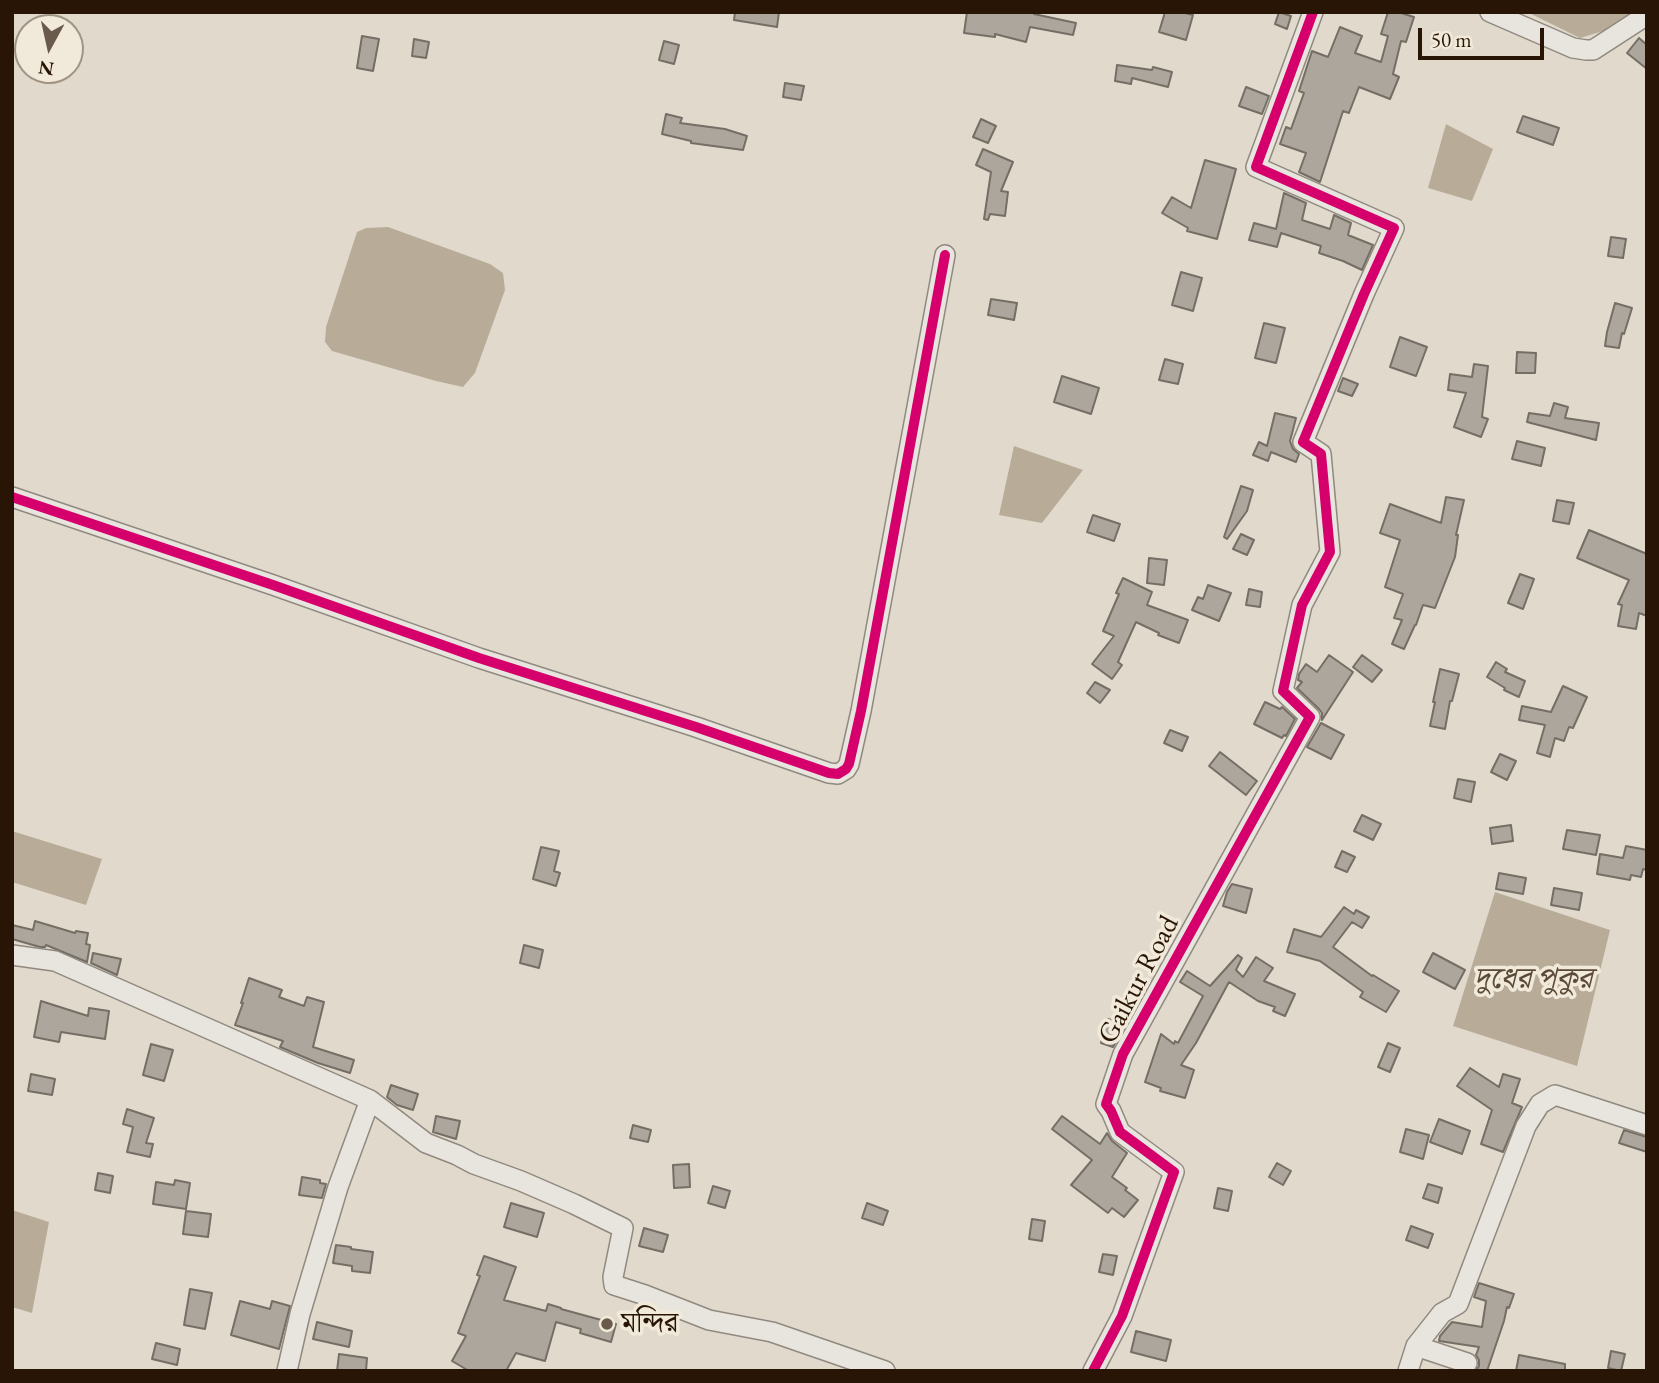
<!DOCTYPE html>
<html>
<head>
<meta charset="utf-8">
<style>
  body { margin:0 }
  #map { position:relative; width:1659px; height:1383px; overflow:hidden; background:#e1dacc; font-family:"EB Garamond",serif }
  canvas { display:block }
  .frame { position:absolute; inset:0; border:14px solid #281505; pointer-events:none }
  .north { position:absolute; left:14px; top:14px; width:70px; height:70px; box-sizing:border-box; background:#f1e9d9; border:2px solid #a19484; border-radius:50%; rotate:188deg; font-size:19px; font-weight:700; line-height:28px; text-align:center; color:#281505 }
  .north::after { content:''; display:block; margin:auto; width:24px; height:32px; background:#695a4b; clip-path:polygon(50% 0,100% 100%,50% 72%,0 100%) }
  .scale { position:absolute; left:1418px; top:28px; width:126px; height:32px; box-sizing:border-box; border:4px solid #281505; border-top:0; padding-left:9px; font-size:21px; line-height:24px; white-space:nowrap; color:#281505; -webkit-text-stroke:5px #f1e9d9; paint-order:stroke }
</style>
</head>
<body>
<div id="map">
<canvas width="1659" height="1383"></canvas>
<div class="frame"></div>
<div class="north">N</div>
<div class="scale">50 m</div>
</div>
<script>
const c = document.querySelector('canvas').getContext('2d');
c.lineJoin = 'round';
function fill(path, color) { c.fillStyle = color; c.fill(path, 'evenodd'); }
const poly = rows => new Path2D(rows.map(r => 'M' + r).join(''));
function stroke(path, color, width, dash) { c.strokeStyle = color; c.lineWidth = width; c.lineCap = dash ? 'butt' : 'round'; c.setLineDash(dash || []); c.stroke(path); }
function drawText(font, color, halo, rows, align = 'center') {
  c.font = font + ' "EB Garamond","Noto Serif Bengali",serif'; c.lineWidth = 7; c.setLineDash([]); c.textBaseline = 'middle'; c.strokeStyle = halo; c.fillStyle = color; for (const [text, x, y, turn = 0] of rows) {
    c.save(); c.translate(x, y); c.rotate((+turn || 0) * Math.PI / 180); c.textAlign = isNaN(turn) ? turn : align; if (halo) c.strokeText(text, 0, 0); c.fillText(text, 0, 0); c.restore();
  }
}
fill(poly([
  [1527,12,1636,12,1617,27,1580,38],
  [1446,124,1493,149,1472,201,1428,188],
  [388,227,490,264,503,273,505,290,475,373,463,387,436,381,332,351,325,342,326,327,357,232,366,228],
  [1014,446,1083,470,1042,523,999,515],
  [12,831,102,859,86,905,12,882],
  [1495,892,1610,930,1577,1066,1453,1026],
  [12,1210,49,1222,32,1313,12,1307]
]), '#b8ac99');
const building = poly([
  [735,12,779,12,777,27,734,20,735,12],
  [967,12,1034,12,1034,14,1076,23,1073,35,1030,27,1026,42,995,34,995,37,964,33,967,12],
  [1165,12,1181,12,1193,15,1186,40,1159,32,1165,12],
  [1279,12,1291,16,1287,29,1275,24,1279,12],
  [1388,12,1398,12,1414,17,1406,42,1401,41,1393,74,1399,77,1390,99,1359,87,1349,113,1343,111,1320,182,1299,172,1306,153,1280,144,1286,127,1291,129,1304,93,1299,91,1312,51,1328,57,1340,27,1362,36,1355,53,1381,62,1388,36,1381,34,1388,12],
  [362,36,379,39,373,71,357,68,362,36],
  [1639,38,1647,45,1647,69,1627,53,1639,38],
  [414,39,429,42,426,58,412,56,414,39],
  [664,41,679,45,674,64,659,60,664,41],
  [1117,65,1152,70,1153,67,1172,72,1168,87,1132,78,1131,84,1115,81,1117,65],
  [785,83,804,86,801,100,783,97,785,83],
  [1246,87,1269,96,1262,114,1239,106,1246,87],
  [666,114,682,118,680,123,725,129,747,136,743,150,691,143,691,141,662,134,666,114],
  [1523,116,1559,128,1553,145,1517,132,1523,116],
  [981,119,996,126,988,143,973,137,981,119],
  [983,149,1013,162,1001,191,1008,192,1005,216,990,214,988,220,984,219,991,172,976,165,983,149],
  [1205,160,1236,169,1217,239,1187,231,1188,228,1162,213,1172,197,1191,208,1205,160],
  [1284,193,1306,203,1302,220,1330,229,1334,215,1351,223,1348,235,1373,245,1362,270,1343,261,1319,253,1321,246,1281,233,1277,247,1249,240,1254,223,1276,229,1284,193],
  [1611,237,1626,239,1623,258,1608,256,1611,237],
  [1181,272,1202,278,1193,311,1172,305,1181,272],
  [991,299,1017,303,1014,320,988,315,991,299],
  [1615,303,1632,308,1624,334,1622,333,1619,348,1605,346,1607,332,1615,303],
  [1264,323,1285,328,1276,363,1255,358,1264,323],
  [1400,337,1427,347,1416,376,1390,367,1400,337],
  [1517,352,1536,353,1535,373,1516,373,1517,352],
  [1165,359,1183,364,1178,384,1159,380,1165,359],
  [1474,364,1488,366,1482,417,1488,419,1481,437,1454,427,1466,393,1448,390,1450,374,1472,377,1474,364],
  [1062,376,1099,388,1091,414,1054,402,1062,376],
  [1343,378,1358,384,1352,396,1338,391,1343,378],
  [1554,403,1568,407,1565,418,1599,423,1596,440,1527,422,1529,413,1550,416,1554,403],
  [1275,413,1296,418,1290,441,1293,449,1299,454,1296,462,1271,452,1268,461,1253,455,1259,442,1267,446,1275,413],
  [1517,441,1545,448,1541,466,1512,459,1517,441],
  [1241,486,1253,490,1247,511,1227,539,1224,537,1241,486],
  [1446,497,1464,500,1456,535,1458,535,1455,557,1435,608,1423,605,1416,625,1415,625,1404,649,1392,644,1402,620,1394,618,1403,594,1385,587,1400,540,1380,533,1390,504,1441,523,1446,497],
  [1557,500,1574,503,1569,524,1553,521,1557,500],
  [1093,515,1120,524,1114,541,1087,532,1093,515],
  [1589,530,1647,554,1647,616,1639,613,1636,629,1618,626,1622,605,1618,604,1629,580,1577,558,1589,530],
  [1241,534,1254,540,1247,555,1233,549,1241,534],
  [1149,558,1167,560,1164,585,1147,583,1149,558],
  [1520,574,1534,579,1523,609,1508,603,1520,574],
  [1123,578,1152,592,1147,605,1188,620,1179,643,1158,635,1159,633,1136,622,1118,662,1122,665,1112,679,1092,664,1114,636,1103,631,1119,594,1116,593,1123,578],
  [1208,585,1231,593,1219,621,1192,610,1198,597,1203,599,1208,585],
  [1249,589,1262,592,1260,607,1246,605,1249,589],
  [1329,655,1353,672,1322,720,1322,713,1319,709,1297,688,1302,682,1298,680,1299,674,1306,664,1317,672,1329,655],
  [1362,655,1382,670,1372,682,1353,667,1362,655],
  [1496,662,1507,669,1505,672,1525,681,1519,697,1504,690,1505,688,1487,677,1496,662],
  [1440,669,1459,674,1452,701,1450,701,1445,729,1430,726,1435,702,1433,702,1440,669],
  [1095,682,1110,690,1100,703,1087,693,1095,682],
  [1563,686,1587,697,1573,728,1569,727,1564,741,1555,738,1550,757,1537,753,1545,725,1519,720,1522,706,1551,712,1563,686],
  [1265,702,1280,709,1282,707,1295,719,1286,736,1284,735,1282,738,1254,724,1265,702],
  [1321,723,1344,735,1331,759,1307,747,1321,723],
  [1170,730,1188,737,1182,751,1164,743,1170,730],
  [1220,752,1257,781,1246,795,1209,766,1220,752],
  [1500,754,1516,761,1507,780,1491,772,1500,754],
  [1458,779,1475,782,1471,802,1454,798,1458,779],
  [1362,815,1381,824,1373,840,1354,831,1362,815],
  [1511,825,1513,841,1492,844,1490,828,1511,825],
  [1567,830,1600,835,1596,855,1563,849,1567,830],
  [1626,846,1647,850,1647,870,1643,869,1641,877,1631,875,1630,880,1597,874,1600,854,1623,858,1626,846],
  [541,847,559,851,554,871,560,873,556,886,533,879,541,847],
  [1342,851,1355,857,1347,872,1335,867,1342,851],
  [1499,873,1526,878,1523,894,1496,889,1499,873],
  [1232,884,1252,889,1246,913,1223,906,1227,892,1232,884],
  [1554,888,1582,893,1579,910,1551,905,1554,888],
  [1344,907,1354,914,1356,910,1369,917,1362,928,1352,922,1333,947,1372,976,1373,975,1399,991,1386,1012,1360,997,1363,992,1320,961,1287,952,1294,929,1321,937,1344,907],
  [35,921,75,933,76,931,88,933,86,944,90,945,87,962,46,945,45,947,40,947,12,939,12,925,33,930,35,921],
  [524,945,543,950,539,968,520,963,524,945],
  [93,953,121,959,117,975,91,963,93,953],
  [1433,953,1465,970,1455,989,1423,972,1433,953],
  [1238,955,1242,958,1236,970,1243,977,1256,957,1273,968,1264,981,1295,994,1285,1016,1273,1011,1275,1007,1258,1001,1229,982,1196,1043,1181,1065,1194,1070,1185,1098,1160,1091,1161,1088,1145,1082,1161,1034,1174,1044,1175,1041,1178,1043,1203,996,1180,982,1187,971,1210,986,1238,955],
  [249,978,282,990,279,997,304,1006,307,997,324,1002,313,1047,354,1060,350,1073,318,1063,280,1047,283,1041,235,1025,243,1003,241,1003,249,978],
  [41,1001,88,1016,89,1008,109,1011,105,1039,61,1032,59,1042,34,1037,41,1001],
  [1108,1019,1122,1023,1117,1039,1113,1047,1101,1043,1108,1019],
  [1388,1043,1400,1048,1390,1072,1378,1067,1388,1043],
  [151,1044,173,1050,164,1081,143,1075,151,1044],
  [1470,1068,1499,1087,1503,1074,1520,1079,1512,1103,1522,1107,1503,1152,1481,1144,1492,1110,1457,1086,1470,1068],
  [31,1074,55,1079,52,1095,28,1091,31,1074],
  [391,1085,418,1094,413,1110,397,1105,387,1097,391,1085],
  [127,1109,154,1118,146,1143,153,1144,150,1157,127,1152,133,1127,123,1124,127,1109],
  [436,1116,460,1121,456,1139,433,1132,436,1116],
  [1062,1116,1100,1144,1107,1133,1112,1141,1127,1153,1112,1177,1127,1188,1125,1190,1138,1200,1124,1217,1112,1208,1108,1213,1071,1185,1092,1160,1052,1129,1062,1116],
  [1439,1119,1470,1131,1462,1154,1430,1142,1439,1119],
  [633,1125,651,1130,648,1142,630,1138,633,1125],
  [1406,1129,1429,1135,1423,1159,1400,1152,1406,1129],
  [1624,1130,1647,1137,1647,1152,1619,1143,1624,1130],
  [1277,1163,1291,1171,1283,1185,1269,1177,1277,1163],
  [689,1164,690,1187,674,1188,673,1165,689,1164],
  [98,1173,113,1176,110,1193,95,1190,98,1173],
  [302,1177,320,1180,320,1183,326,1184,322,1198,299,1195,302,1177],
  [175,1180,190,1183,186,1209,153,1204,156,1182,174,1185,175,1180],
  [1428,1184,1442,1188,1438,1203,1423,1198,1428,1184],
  [713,1186,730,1191,725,1208,708,1203,713,1186],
  [1218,1188,1232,1191,1228,1211,1214,1208,1218,1188],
  [511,1203,544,1213,537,1237,504,1227,511,1203],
  [867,1203,888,1211,883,1225,862,1218,867,1203],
  [186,1211,211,1214,208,1237,183,1234,186,1211],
  [1032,1219,1045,1221,1042,1241,1029,1239,1032,1219],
  [1411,1226,1433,1234,1428,1248,1406,1240,1411,1226],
  [644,1228,668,1235,663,1252,639,1246,644,1228],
  [336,1245,351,1247,351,1249,373,1252,370,1273,352,1271,352,1266,333,1263,336,1245],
  [1103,1254,1117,1256,1113,1275,1099,1272,1103,1254],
  [484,1256,516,1267,504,1300,546,1311,548,1304,561,1308,561,1309,616,1324,611,1342,580,1333,581,1329,556,1322,545,1361,516,1353,506,1371,469,1371,452,1361,466,1336,458,1333,480,1276,477,1275,484,1256],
  [1479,1283,1514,1294,1509,1308,1507,1307,1504,1321,1487,1371,1476,1371,1479,1366,1479,1360,1476,1355,1479,1347,1439,1341,1440,1336,1452,1322,1482,1327,1486,1301,1474,1297,1479,1283],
  [190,1289,212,1293,205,1329,184,1325,190,1289],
  [240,1301,270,1309,272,1301,290,1306,279,1349,231,1335,240,1301],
  [317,1322,352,1331,349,1347,313,1339,317,1322],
  [1136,1331,1171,1340,1166,1361,1131,1352,1136,1331],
  [156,1343,180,1349,177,1365,152,1359,156,1343],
  [1611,1351,1625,1354,1621,1371,1608,1368,1611,1351],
  [339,1354,367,1358,366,1371,337,1371,339,1354],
  [1519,1355,1565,1364,1565,1371,1516,1371,1519,1355]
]);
fill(building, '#aca69c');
stroke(building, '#756e65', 2);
const minor = poly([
  [1490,12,1573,48,1586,50,1593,50,1647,15],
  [12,497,273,585,479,658,696,727,829,773,838,774,846,769,849,764,861,711,945,255],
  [12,955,55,961,370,1100,338,1187,300,1314,287,1371],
  [370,1100,426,1143,457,1155,474,1164,521,1181,574,1204,623,1228,613,1277,614,1285,645,1295,709,1320,772,1332,885,1371],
  [1416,1346,1467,1363],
  [1093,1371,1122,1316,1174,1172,1120,1132,1111,1111,1106,1104,1123,1054,1310,717,1283,691,1302,605,1330,552,1321,454,1303,442,1364,294,1394,228,1256,167,1313,12],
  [1408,1371,1416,1346,1442,1313,1458,1304,1526,1126,1540,1104,1555,1095,1647,1125]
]);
stroke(minor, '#90897f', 22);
stroke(minor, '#e8e4de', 19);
stroke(poly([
  [12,497,273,585,479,658,696,727,829,773,838,774,846,769,849,764,861,711,945,255],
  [1093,1371,1122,1316,1174,1172,1120,1132,1111,1111,1106,1104,1123,1054,1310,717,1283,691,1302,605,1330,552,1321,454,1303,442,1364,294,1394,228,1256,167,1313,12]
]), '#d6006c', 10);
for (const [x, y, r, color] of [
  [607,1324,7,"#695a4b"]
]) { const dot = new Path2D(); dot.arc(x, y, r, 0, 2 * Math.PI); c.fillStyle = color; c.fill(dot); stroke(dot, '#f1e9d9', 2.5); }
drawText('28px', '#281505', '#f1e9d9', [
  ["Gaikur Road",1139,980,-62]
]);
drawText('28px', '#281505', '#f1e9d9', [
  ["মন্দির",621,1324]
], 'left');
drawText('italic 30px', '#5b4a37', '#f1e9d9', [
  ["দুধের পুকুর",1533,980]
]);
</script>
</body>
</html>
